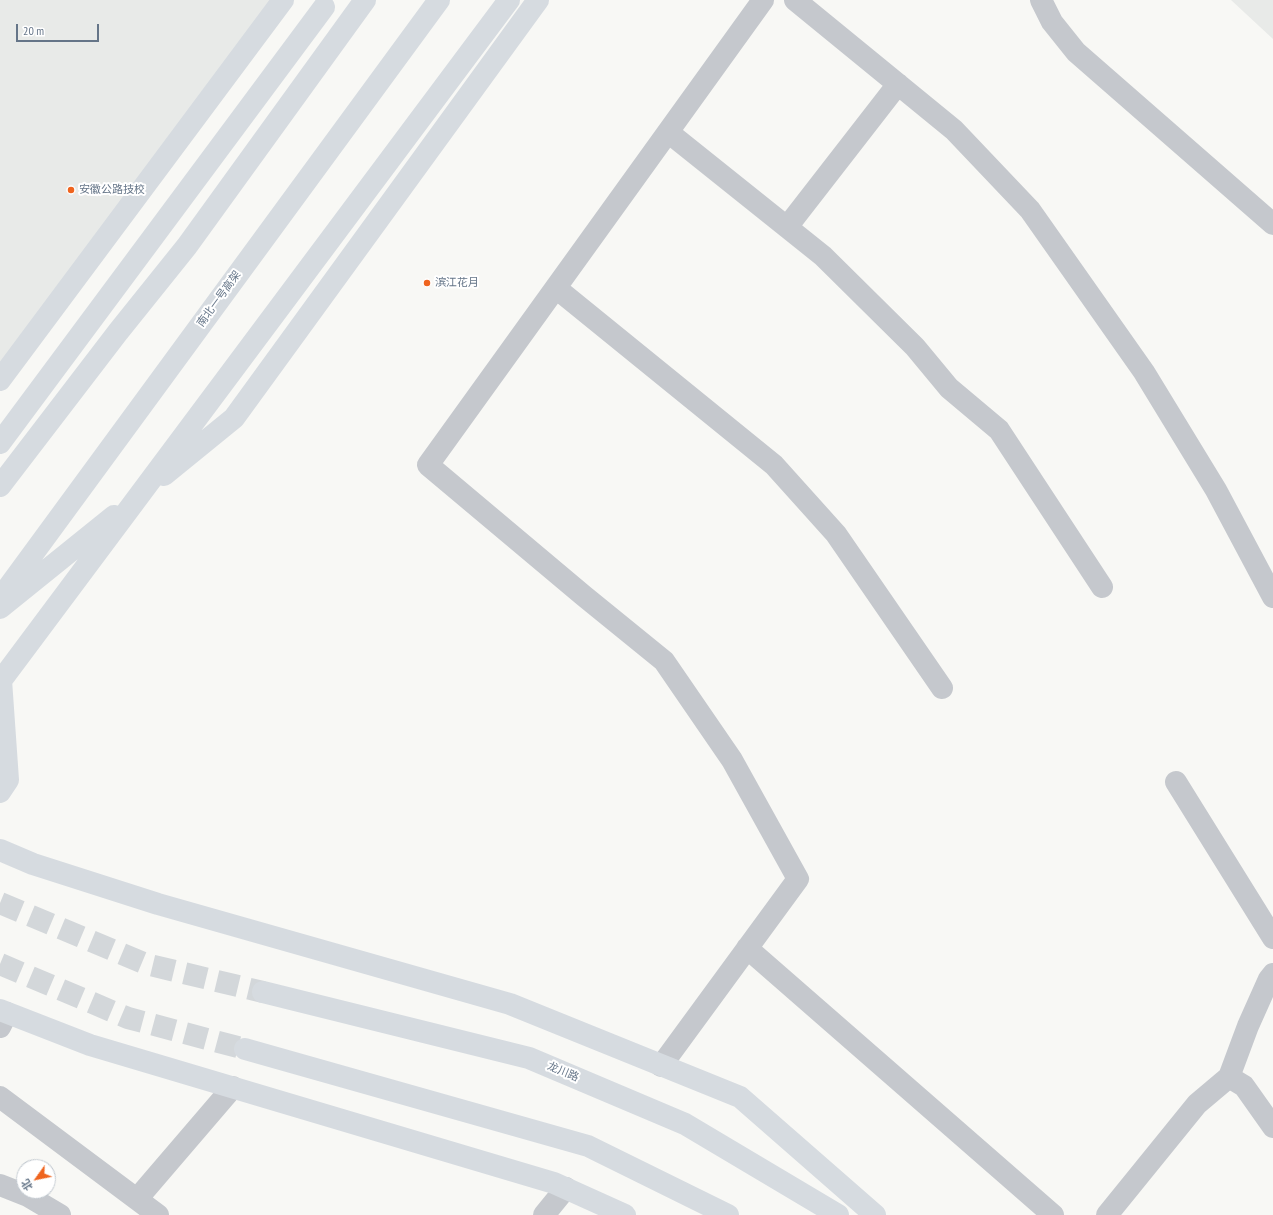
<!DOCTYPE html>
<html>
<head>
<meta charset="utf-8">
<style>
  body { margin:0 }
  #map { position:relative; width:1273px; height:1215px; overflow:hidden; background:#f8f8f5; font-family:"PT Sans Narrow","Noto Sans SC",sans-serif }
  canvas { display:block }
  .north { position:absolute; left:16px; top:1159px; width:40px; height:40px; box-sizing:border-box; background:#fff; border:1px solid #c1c8cf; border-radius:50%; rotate:237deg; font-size:11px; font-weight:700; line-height:16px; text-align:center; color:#657588 }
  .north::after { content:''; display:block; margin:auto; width:14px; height:18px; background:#ef641e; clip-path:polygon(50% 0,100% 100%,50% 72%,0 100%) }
  .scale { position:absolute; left:16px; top:24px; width:83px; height:18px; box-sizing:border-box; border:2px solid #657588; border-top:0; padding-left:5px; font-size:12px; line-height:14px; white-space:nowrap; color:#657588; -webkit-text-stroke:3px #fff; paint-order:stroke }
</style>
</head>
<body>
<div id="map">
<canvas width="1273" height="1215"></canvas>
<div class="north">北</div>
<div class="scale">20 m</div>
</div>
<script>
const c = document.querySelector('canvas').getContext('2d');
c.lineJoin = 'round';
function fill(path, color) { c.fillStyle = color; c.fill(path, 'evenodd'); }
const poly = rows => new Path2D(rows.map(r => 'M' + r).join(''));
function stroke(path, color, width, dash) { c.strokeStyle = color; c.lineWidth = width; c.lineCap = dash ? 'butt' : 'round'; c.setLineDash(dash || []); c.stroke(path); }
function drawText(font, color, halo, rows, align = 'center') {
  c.font = font + ' "PT Sans Narrow","Noto Sans SC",sans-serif'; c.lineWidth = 4; c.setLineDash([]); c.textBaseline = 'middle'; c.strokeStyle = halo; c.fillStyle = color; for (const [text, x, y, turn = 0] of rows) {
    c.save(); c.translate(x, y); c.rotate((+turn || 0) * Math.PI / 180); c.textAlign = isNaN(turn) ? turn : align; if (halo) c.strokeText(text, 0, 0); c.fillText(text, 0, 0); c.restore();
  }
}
fill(poly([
  [0,0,283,0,0,380],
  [1231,0,1273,0,1273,39]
]), '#e8eae8');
stroke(poly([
  [0,903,146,964,263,992],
  [0,964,128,1018,245,1049]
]), '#d3d7da', 22, [22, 11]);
stroke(poly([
  [795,0,954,130,1030,210,1144,372,1216,490,1273,597],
  [1041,0,1052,22,1076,52,1273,224],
  [668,132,823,256,915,347,949,388,999,430,1102,587],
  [787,227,898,84],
  [556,288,774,465,836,534,942,688],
  [1176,782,1273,938],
  [747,948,1053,1215],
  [0,1027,7,1013],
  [661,1066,798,879,732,760,664,661,584,596,428,465,763,0],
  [1229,1077,1248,1026,1269,979,1273,974],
  [0,1097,158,1215],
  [0,1185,28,1196,60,1215],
  [137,1199,233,1087],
  [544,1215,566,1188],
  [1107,1215,1197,1104,1229,1077,1244,1086,1273,1127]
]), '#c5c8cd', 22);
stroke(poly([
  [0,850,33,864,158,904,510,1004,740,1097,875,1215],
  [0,1010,90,1045,554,1183,625,1215]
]), '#d6dbe0', 22);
stroke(poly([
  [0,380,283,0],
  [0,443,324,7],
  [164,475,234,418,538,0],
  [0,486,118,332,187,246,365,0],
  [2,596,439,0],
  [0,608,114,516],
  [0,682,509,0],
  [0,792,8,780,1,680],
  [263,992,529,1058,685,1124,838,1215],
  [245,1049,588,1146,728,1215]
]), '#d6dbe0', 22);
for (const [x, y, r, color] of [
  [71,190,4,"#ef641e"],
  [427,283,4,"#ef641e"]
]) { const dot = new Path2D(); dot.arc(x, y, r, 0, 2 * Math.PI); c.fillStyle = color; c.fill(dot); stroke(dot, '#fff', 1.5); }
drawText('11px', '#657588', '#fff', [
  ["安徽公路技校",79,190],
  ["滨江花月",435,283]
], 'left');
drawText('11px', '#657588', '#fff', [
  ["南北一号高架",219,299,-54],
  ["龙川路",563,1072,23]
]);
</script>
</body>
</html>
